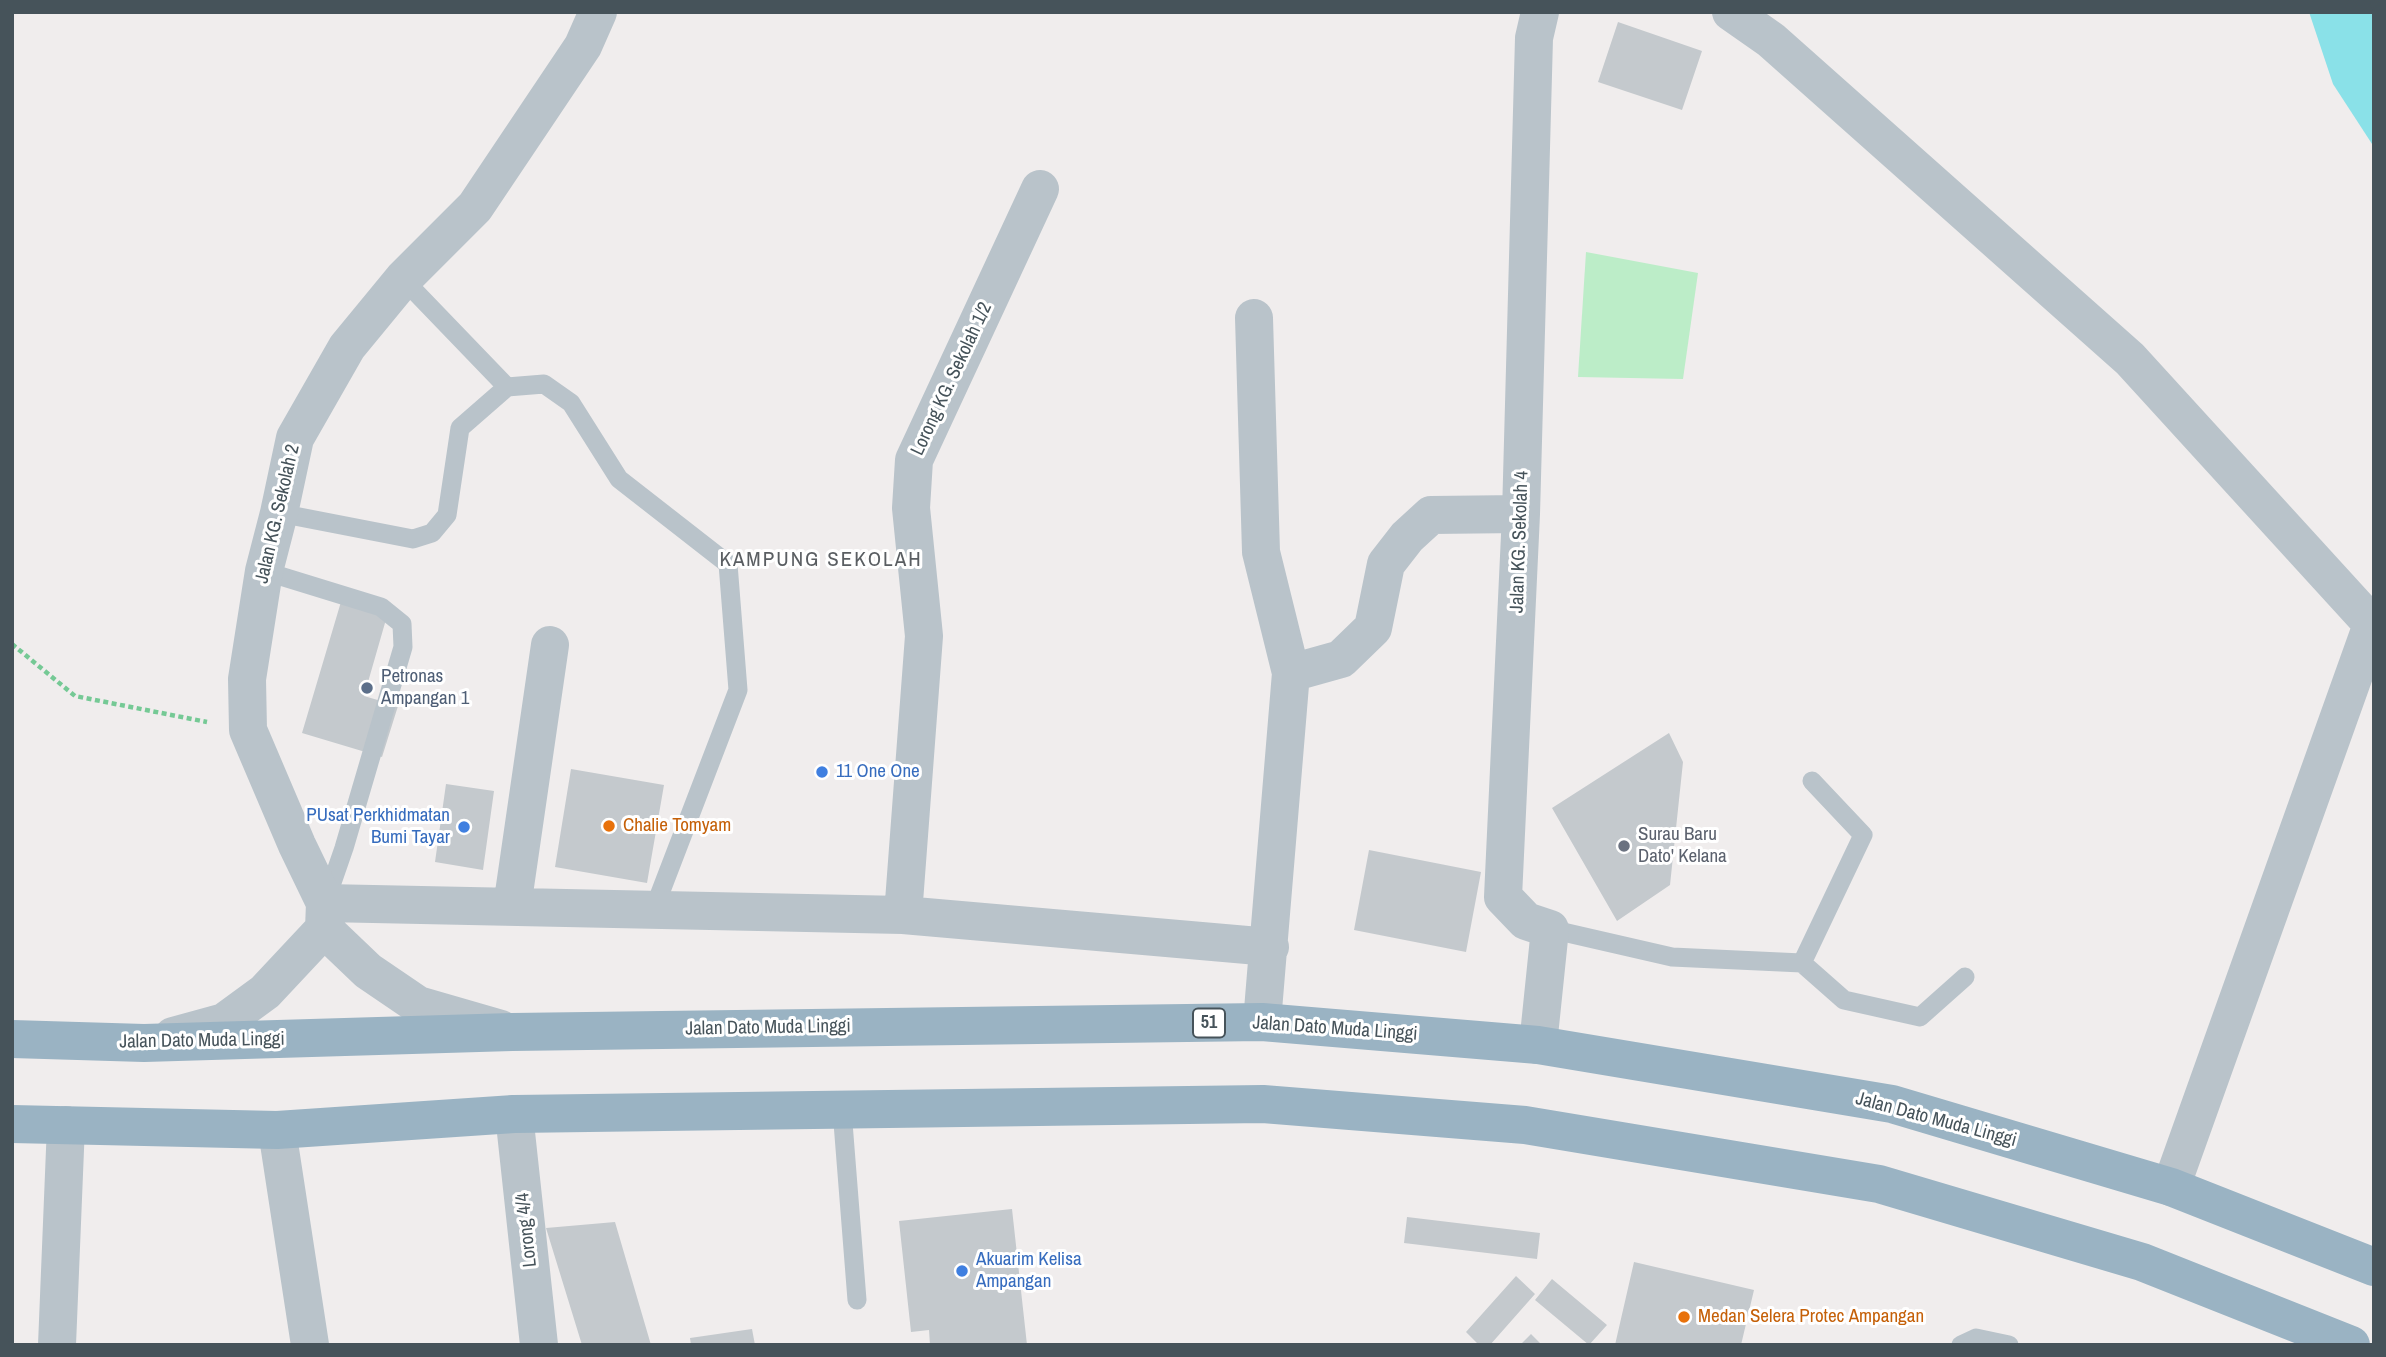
<!DOCTYPE html>
<html>
<head>
<meta charset="utf-8">
<style>
  body { margin:0 }
  #map { position:relative; width:2386px; height:1357px; overflow:hidden; background:#f0eded; font-family:"Archivo Narrow",sans-serif }
  canvas { display:block }
  .frame { position:absolute; inset:0; border:14px solid #46535a; pointer-events:none }
</style>
</head>
<body>
<div id="map">
<canvas width="2386" height="1357"></canvas>
<div class="frame"></div>
</div>
<script>
const c = document.querySelector('canvas').getContext('2d');
c.lineJoin = 'round';
function fill(path, color) { c.fillStyle = color; c.fill(path, 'evenodd'); }
const poly = rows => new Path2D(rows.map(r => 'M' + r).join(''));
function stroke(path, color, width, dash) { c.strokeStyle = color; c.lineWidth = width; c.lineCap = dash ? 'butt' : 'round'; c.setLineDash(dash || []); c.stroke(path); }
function drawText(font, color, halo, rows, align = 'center') {
  c.font = font + ' "Archivo Narrow",sans-serif'; c.lineWidth = 6; c.setLineDash([]); c.textBaseline = 'middle'; c.strokeStyle = halo; c.fillStyle = color; for (const [text, x, y, turn = 0] of rows) {
    c.save(); c.translate(x, y); c.rotate((+turn || 0) * Math.PI / 180); c.textAlign = isNaN(turn) ? turn : align; if (halo) c.strokeText(text, 0, 0); c.fillText(text, 0, 0); c.restore();
  }
}
fill(poly([
  [1586,252,1698,273,1683,379,1578,377]
]), '#bcedc8');
fill(poly([
  [2309,12,2374,12,2374,147,2333,84]
]), '#8ae1e8');
fill(poly([
  [1618,22,1702,51,1682,110,1598,82],
  [343,595,389,609,364,696,398,706,382,757,302,733],
  [1669,733,1683,762,1670,885,1617,921,1552,808],
  [571,769,664,785,647,883,555,867],
  [446,784,494,791,483,870,435,862],
  [1369,850,1481,872,1466,952,1354,930],
  [1012,1209,1027,1345,930,1345,929,1330,911,1332,899,1221],
  [1407,1217,1540,1233,1537,1259,1404,1243],
  [615,1222,651,1345,582,1345,546,1228],
  [1634,1262,1754,1290,1741,1345,1615,1345],
  [1516,1276,1535,1294,1490,1345,1479,1345,1466,1332],
  [1552,1279,1607,1325,1589,1345,1535,1300],
  [752,1329,755,1345,691,1345,690,1338],
  [1531,1334,1542,1345,1520,1345]
]), '#c4c9cd');
stroke(poly([
  [12,644,75,696,207,722]
]), '#75c995', 4.5, [5, 3.5]);
stroke(poly([
  [403,279,507,387],
  [279,513,413,539,432,533,447,515,460,428,507,387,544,384,571,403,619,479,728,564,738,690,654,909],
  [264,571,381,607,402,624,403,647,344,848,326,900],
  [1550,929,1672,957,1802,963,1863,835,1812,781],
  [1802,963,1844,1000,1920,1017,1965,977],
  [842,1110,857,1300],
  [1961,1345,1976,1338,2009,1345]
]), '#b9c3ca', 19);
stroke(poly([
  [1731,12,1771,40,2130,359,2371,623],
  [1254,318,1261,552,1291,673,1262,1022],
  [1291,673,1341,659,1373,628,1386,564,1407,537,1431,515,1521,514],
  [325,903,903,915,1270,947],
  [512,907,550,645],
  [903,915,924,636,911,508,914,460,1040,189],
  [324,929,368,971,418,1005,501,1029],
  [173,1036,224,1022,265,992,324,929,325,903,297,845,248,730,247,679,264,571,279,513,295,438,347,347,403,279,475,207,583,46,598,12],
  [1538,1045,1550,929,1526,921,1503,897,1521,514,1534,38,1540,12],
  [514,1114,539,1345],
  [277,1130,310,1345],
  [2171,1187,2374,619],
  [57,1345,66,1125]
]), '#b9c3ca', 38);
stroke(poly([
  [12,1039,144,1043,512,1032,1262,1022,1538,1045,1892,1104,2171,1187,2374,1267],
  [12,1124,277,1130,514,1114,1263,1104,1525,1125,1879,1184,2142,1262,2351,1345]
]), '#9ab3c3', 38);
for (const [x, y, r, color] of [
  [367,688,7,"#5c6f8a"],
  [822,772,7,"#3f7fe0"],
  [609,826,7,"#e8710a"],
  [464,827,7,"#3f7fe0"],
  [1624,846,7,"#6b7280"],
  [962,1271,7,"#3f7fe0"],
  [1684,1317,7,"#e8710a"]
]) { const dot = new Path2D(); dot.arc(x, y, r, 0, 2 * Math.PI); c.fillStyle = color; c.fill(dot); stroke(dot, '#fff', 2.5); }
for (const [x, y, w] of [
  [1209,1023,32]
]) { const box = new Path2D(); box.roundRect(x - w / 2, y - 14.5, w, 29, 5); c.fillStyle = '#fff'; c.fill(box); stroke(box, '#46535a', 2); }
drawText('bold 18px', '#46535a', null, [
  ["51",1209,1023]
]);
drawText('19px', '#46535a', '#fff', [
  ["Lorong KG. Sekolah 1/2",952,379,-65],
  ["Jalan KG. Sekolah 2",278,514,-77],
  ["Jalan KG. Sekolah 4",1520,542,-88],
  ["Jalan Dato Muda Linggi",768,1028,-1],
  ["Jalan Dato Muda Linggi",1335,1029,4],
  ["Jalan Dato Muda Linggi",202,1041,-1],
  ["Jalan Dato Muda Linggi",1936,1120,15],
  ["Lorong 4/4",527,1230,-96]
]);
drawText('19px', '#4e5e75', '#fff', [
  ["Petronas",381,677],
  ["Ampangan 1",381,699]
], 'left');
drawText('19px', '#366cbe', '#fff', [
  ["11 One One",836,772],
  ["PUsat Perkhidmatan",450,816,"right"],
  ["Bumi Tayar",450,838,"right"],
  ["Akuarim Kelisa",976,1260],
  ["Ampangan",976,1282]
], 'left');
drawText('19px', '#c56008', '#fff', [
  ["Chalie Tomyam",623,826],
  ["Medan Selera Protec Ampangan",1698,1317]
], 'left');
drawText('19px', '#5b616d', '#fff', [
  ["Surau Baru",1638,835],
  ["Dato' Kelana",1638,857]
], 'left');
c.letterSpacing = '2px';
drawText('21px', '#5a5e62', '#fff', [
  ["KAMPUNG SEKOLAH",821,560]
]);
c.letterSpacing = '0px';
</script>
</body>
</html>
